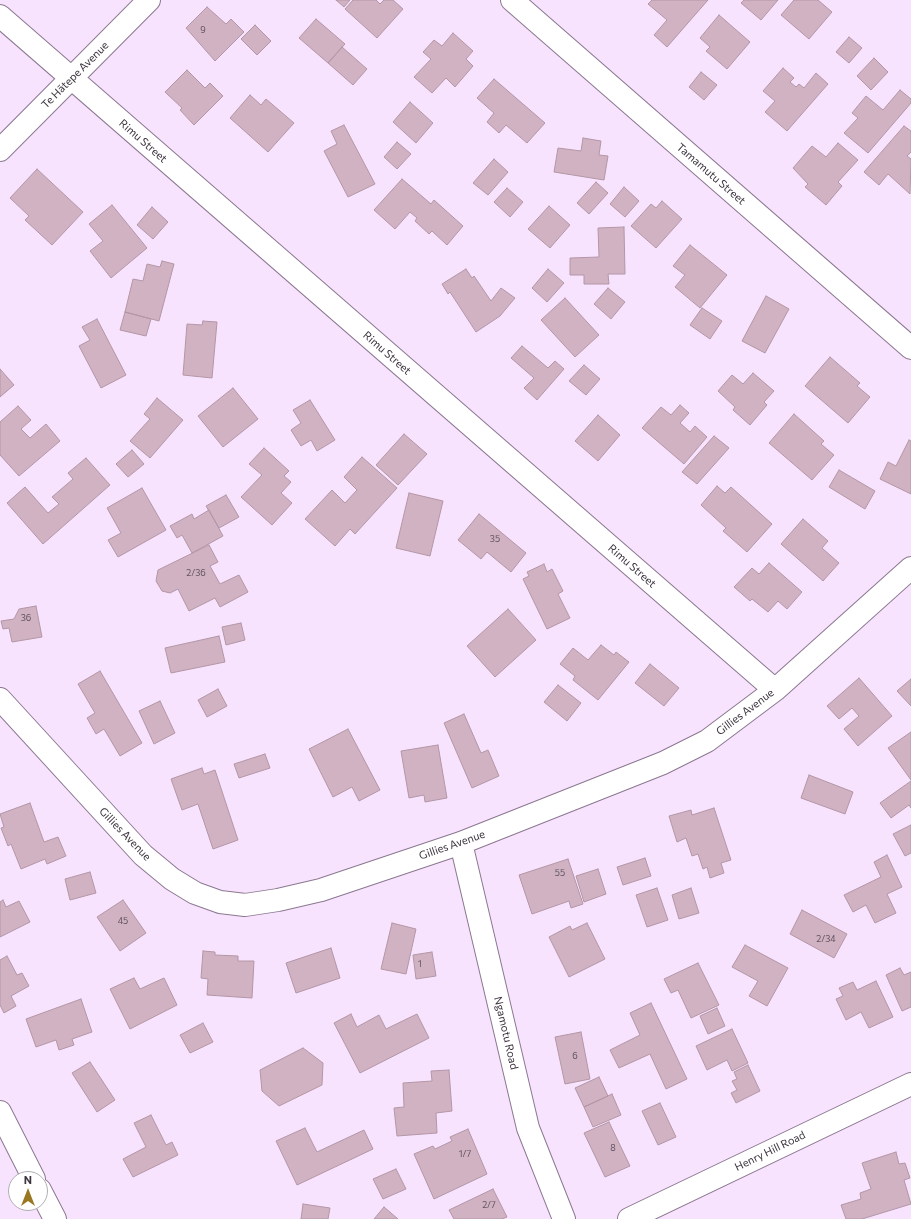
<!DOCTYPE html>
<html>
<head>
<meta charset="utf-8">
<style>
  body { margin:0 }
  #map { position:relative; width:911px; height:1219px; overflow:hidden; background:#f8e3fe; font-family:Commissioner,sans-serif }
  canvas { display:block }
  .north { position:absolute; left:8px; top:1171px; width:40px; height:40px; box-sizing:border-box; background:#fff; border:1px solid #b1aeb2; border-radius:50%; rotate:0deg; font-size:11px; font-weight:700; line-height:16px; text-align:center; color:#3c343e }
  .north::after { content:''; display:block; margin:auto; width:14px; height:18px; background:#9a7721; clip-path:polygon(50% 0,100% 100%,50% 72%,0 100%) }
</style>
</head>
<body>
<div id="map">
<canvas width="911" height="1219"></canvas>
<div class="north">N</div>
</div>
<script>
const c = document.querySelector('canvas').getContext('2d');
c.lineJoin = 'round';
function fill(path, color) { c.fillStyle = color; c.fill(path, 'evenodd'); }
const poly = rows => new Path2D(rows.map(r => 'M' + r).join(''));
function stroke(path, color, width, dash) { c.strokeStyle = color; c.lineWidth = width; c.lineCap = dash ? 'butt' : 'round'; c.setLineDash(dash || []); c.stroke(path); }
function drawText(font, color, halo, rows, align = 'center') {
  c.font = font + ' Commissioner,sans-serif'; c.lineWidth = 4; c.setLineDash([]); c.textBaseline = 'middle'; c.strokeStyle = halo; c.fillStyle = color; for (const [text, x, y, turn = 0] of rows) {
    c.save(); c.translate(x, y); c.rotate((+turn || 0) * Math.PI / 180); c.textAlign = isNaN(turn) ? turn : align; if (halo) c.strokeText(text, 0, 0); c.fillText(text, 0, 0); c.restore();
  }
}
const building = poly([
  [336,0,350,0,344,7,336,0],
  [353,0,376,0,380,4,384,0,393,0,403,9,377,38,345,9,353,0],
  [652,0,708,0,667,47,654,35,667,20,648,4,652,0],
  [744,0,778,0,761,20,741,3,744,0],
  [794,0,818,0,832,12,809,39,781,15,794,0],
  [207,7,226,24,231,19,244,32,215,61,186,28,207,7],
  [719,15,750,42,727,69,706,51,710,47,700,38,719,15],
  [316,19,345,44,328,63,299,38,316,19],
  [255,25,271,41,257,55,241,39,255,25],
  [453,33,473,51,466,59,473,66,455,87,446,78,432,93,414,77,431,59,423,52,434,40,442,46,453,33],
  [849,37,862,48,849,63,836,52,849,37],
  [342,47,367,69,353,85,328,63,342,47],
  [874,58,888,72,871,90,857,76,874,58],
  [783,68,794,78,790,82,796,87,799,84,804,88,816,73,828,84,787,131,765,112,775,101,763,91,783,68],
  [187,70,205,88,210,83,223,96,194,125,180,110,182,108,165,92,187,70],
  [701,72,717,85,704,100,689,87,701,72],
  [494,79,545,123,527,143,506,125,499,133,487,122,494,113,477,98,494,79],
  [900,90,911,99,911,103,868,153,844,133,858,118,852,113,866,96,883,110,900,90],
  [250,95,261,105,266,99,294,123,268,152,230,118,250,95],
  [410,102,433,123,416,143,393,122,410,102],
  [344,125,375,184,348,197,324,151,337,144,331,131,344,125],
  [904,126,911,131,911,152,907,156,911,159,910,194,888,174,879,185,864,172,904,126],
  [583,138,601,141,599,155,608,156,604,180,554,172,558,148,581,151,583,138],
  [397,142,411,154,397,169,384,157,397,142],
  [838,143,858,160,838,182,842,186,826,205,805,187,808,184,793,168,812,146,826,157,838,143],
  [494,159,508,172,488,195,473,183,494,159],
  [37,169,83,212,52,245,25,220,29,216,10,198,37,169],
  [402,179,431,204,434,200,463,226,447,245,432,231,429,234,415,221,417,218,410,212,395,229,374,210,402,179],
  [596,182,608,193,589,214,577,203,596,182],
  [624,187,639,201,625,217,610,204,624,187],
  [507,188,523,202,510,217,494,202,507,188],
  [662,201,682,219,656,248,631,226,651,204,656,208,662,201],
  [112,205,147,248,111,278,90,251,103,241,89,224,112,205],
  [549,206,570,225,550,248,528,229,549,206],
  [152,207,168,222,153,239,137,225,152,207],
  [624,227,625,274,608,274,609,284,584,284,584,275,570,275,570,258,599,257,598,228,624,227],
  [690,245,727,275,700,308,675,287,685,275,673,266,690,245],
  [162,261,174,264,159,321,125,312,133,279,143,281,147,264,160,267,162,261],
  [466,269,472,278,474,276,491,301,501,288,515,298,500,316,476,332,450,292,448,294,442,284,466,269],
  [548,269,564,283,547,302,532,288,548,269],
  [608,288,625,302,611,319,594,304,608,288],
  [766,296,789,309,765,353,742,341,766,296],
  [565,298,599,335,575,357,541,320,565,298],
  [702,308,722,321,710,339,690,325,702,308],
  [125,312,151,319,146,336,120,330,125,312],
  [97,319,126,375,101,388,79,346,90,340,82,327,97,319],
  [203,321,217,322,212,378,183,375,187,324,202,325,203,321],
  [522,346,548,368,555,361,564,369,537,400,524,388,534,378,511,358,522,346],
  [830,357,860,383,857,386,870,397,848,423,805,386,830,357],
  [584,365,600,379,586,395,569,381,584,365],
  [0,369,14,385,0,397,0,369],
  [753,373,774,391,764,402,767,405,750,425,733,410,735,407,718,391,732,375,743,384,753,373],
  [233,388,258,419,223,447,198,416,233,388],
  [157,398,183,420,150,458,130,441,150,419,144,414,157,398],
  [310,400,335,440,317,451,311,440,301,446,291,430,301,423,293,410,310,400],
  [680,405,689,413,680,423,690,432,695,426,707,437,684,464,642,428,661,407,671,415,680,405],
  [18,406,31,420,21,429,30,438,46,424,60,441,19,476,0,455,0,422,18,406],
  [794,414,824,441,821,444,834,455,812,480,769,443,794,414],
  [598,415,620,435,598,461,575,441,598,415],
  [404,434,427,454,398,485,376,465,404,434],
  [714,436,729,448,697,484,682,472,714,436],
  [909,440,911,441,911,494,880,479,888,462,896,466,909,440],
  [264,448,289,471,284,476,291,482,281,493,292,503,272,525,241,497,262,475,249,464,264,448],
  [132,450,144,464,128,477,116,464,132,450],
  [362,457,397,488,355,534,350,529,335,546,305,519,332,490,345,503,357,490,344,477,362,457],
  [86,458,110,485,43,544,7,503,25,487,48,513,59,504,52,497,73,479,68,473,86,458],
  [839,470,875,491,865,509,829,487,839,470],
  [717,486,725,493,731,487,772,524,747,552,723,531,726,528,701,505,717,486],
  [142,488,166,530,118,557,108,540,121,533,107,508,142,488],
  [409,493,443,501,430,556,396,548,409,493],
  [226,495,239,517,219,528,206,506,226,495],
  [209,510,223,536,192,553,182,535,177,538,170,526,192,514,194,519,209,510],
  [479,514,526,553,511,572,487,552,481,559,458,540,479,514],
  [803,519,828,541,822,548,839,563,823,581,781,544,803,519],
  [209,545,218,562,210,566,220,584,239,575,248,592,220,607,215,598,189,611,178,589,170,593,162,591,156,581,158,570,209,545],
  [769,563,802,592,787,609,778,601,768,612,752,599,750,601,734,587,752,568,759,574,769,563],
  [544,564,547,572,552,569,563,591,558,594,570,618,547,629,523,579,529,576,527,572,544,564],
  [36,606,42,637,12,642,9,628,3,629,1,621,14,619,19,609,36,606],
  [508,609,536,640,495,677,467,646,508,609],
  [241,623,245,640,226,645,222,627,241,623],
  [219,636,225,662,171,673,165,648,219,636],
  [601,645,614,655,616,652,629,662,598,700,573,680,575,676,560,664,573,648,588,660,601,645],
  [650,664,679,688,664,706,635,683,650,664],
  [100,671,142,743,120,756,104,729,96,734,87,718,95,713,78,684,100,671],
  [859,678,892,716,858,746,844,729,859,716,852,708,839,719,827,706,859,678],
  [911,679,911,706,897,691,911,679],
  [558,685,581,703,567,721,544,702,558,685],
  [218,689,227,706,207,717,198,700,218,689],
  [160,701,175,733,154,744,139,711,160,701],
  [464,714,481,753,488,750,499,776,472,788,444,723,464,714],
  [348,729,380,790,359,801,352,787,333,797,309,749,348,729],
  [911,732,911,780,888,748,911,732],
  [438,745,447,798,425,802,424,795,409,798,401,751,438,745],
  [265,754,270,768,239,778,234,764,265,754],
  [202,768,204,774,215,770,238,840,213,849,198,804,182,810,171,779,202,768],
  [809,775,853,792,845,814,801,798,809,775],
  [911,781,911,808,909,805,891,818,880,803,911,781],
  [30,803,44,842,58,837,66,856,47,864,45,859,21,869,11,844,8,846,1,828,4,827,0,814,30,803],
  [714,808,731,860,721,863,724,873,710,878,707,867,703,869,698,854,692,856,686,838,677,842,669,816,691,810,692,815,714,808],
  [911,825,911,853,905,856,893,834,911,825],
  [887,855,902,887,887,894,896,913,875,923,866,905,853,912,844,895,881,877,874,862,887,855],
  [645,858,651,876,623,885,617,867,645,858],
  [568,859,583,904,571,908,569,901,532,914,519,875,568,859],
  [598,869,606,894,584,902,576,876,598,869],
  [90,872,96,893,70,900,65,879,90,872],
  [657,888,668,920,647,927,636,895,657,888],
  [691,888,699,913,679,919,672,895,691,888],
  [3,900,6,907,19,901,30,922,0,937,0,902,3,900],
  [123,900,146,933,120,951,97,917,123,900],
  [802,910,847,934,834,958,790,934,802,910],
  [392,923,416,929,406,974,381,969,392,923],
  [587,923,605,959,569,977,549,937,570,926,572,930,587,923],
  [745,945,788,968,767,1006,749,996,758,981,732,967,745,945],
  [331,948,340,978,296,993,286,963,331,948],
  [203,951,215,952,215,955,238,956,238,961,254,961,252,998,207,995,208,979,201,978,203,951],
  [432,952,436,976,416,979,413,955,432,952],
  [7,956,17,975,22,973,29,986,11,996,16,1006,4,1013,0,1005,0,960,7,956],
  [698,963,719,1005,691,1018,678,990,671,993,664,979,698,963],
  [900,968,904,975,911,972,911,1007,902,1011,886,975,900,968],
  [134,978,140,989,164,978,177,1005,130,1029,110,989,134,978],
  [876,981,893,1017,869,1028,861,1012,846,1020,836,999,843,996,839,988,853,982,857,990,876,981],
  [81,999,92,1032,72,1039,74,1045,59,1050,56,1040,36,1047,26,1019,81,999],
  [651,1003,687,1079,666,1089,650,1054,619,1068,610,1050,640,1035,630,1013,651,1003],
  [717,1008,725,1026,708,1034,700,1016,717,1008],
  [351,1014,357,1027,379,1015,386,1029,417,1014,429,1038,360,1073,334,1023,351,1014],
  [203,1023,213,1042,190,1053,180,1035,203,1023],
  [732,1029,748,1063,732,1071,727,1060,707,1070,696,1046,732,1029],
  [581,1032,590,1079,565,1084,555,1037,581,1032],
  [303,1048,323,1063,322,1085,279,1106,262,1091,260,1070,303,1048],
  [90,1062,115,1100,97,1112,72,1073,90,1062],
  [748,1065,760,1091,736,1103,731,1093,737,1090,732,1081,737,1079,734,1072,748,1065],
  [449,1070,452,1111,436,1113,437,1133,397,1136,394,1108,404,1107,403,1083,432,1081,431,1071,449,1070],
  [599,1077,608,1096,584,1107,575,1088,599,1077],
  [612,1094,621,1115,593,1127,584,1107,612,1094],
  [660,1103,676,1137,658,1145,642,1111,660,1103],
  [151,1115,166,1145,172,1142,178,1155,133,1177,123,1159,146,1147,134,1123,151,1115],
  [609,1122,630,1166,605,1177,584,1133,609,1122],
  [305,1128,317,1152,364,1130,373,1149,297,1185,276,1141,305,1128],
  [468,1129,487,1174,434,1199,414,1154,433,1146,435,1149,452,1141,450,1137,468,1129],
  [896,1152,899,1164,905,1163,910,1178,904,1180,911,1204,862,1219,846,1219,841,1205,861,1199,860,1193,871,1189,862,1163,896,1152],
  [396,1169,406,1189,383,1199,373,1179,396,1169],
  [493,1189,507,1217,502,1219,454,1219,449,1210,493,1189],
  [303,1204,330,1208,328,1219,301,1219,303,1204],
  [384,1207,398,1219,374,1219,384,1207]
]);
fill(building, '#d0b2c3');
stroke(building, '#b396a6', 1);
const street = poly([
  [512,0,911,348],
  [0,16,775,690],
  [0,150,149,0],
  [0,699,143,855,172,879,195,893,220,902,245,905,278,900,321,890,461,843,663,763,707,741,775,690,911,568],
  [461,843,528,1128,564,1219],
  [0,1112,34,1179],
  [40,1190,55,1219],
  [629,1219,911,1084]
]);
stroke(street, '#8b7890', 24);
stroke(street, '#fff', 22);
drawText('9px', '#61545f', null, [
  ["9",203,30],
  ["35",495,539],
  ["2/36",196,573],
  ["36",26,618],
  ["55",560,873],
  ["45",123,921],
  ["2/34",826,939],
  ["1",420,964],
  ["6",575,1056],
  ["8",613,1148],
  ["1/7",465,1154],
  ["2/7",489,1205]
]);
drawText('11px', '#3c343e', '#fff', [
  ["Te Hātepe Avenue",75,75,-45],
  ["Rimu Street",143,141,41],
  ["Tamamutu Street",711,174,41],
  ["Rimu Street",387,353,41],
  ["Rimu Street",632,566,41],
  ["Gillies Avenue",745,712,-37],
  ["Gillies Avenue",125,834,46],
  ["Gillies Avenue",452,845,-19],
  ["Ngamotu Road",506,1033,77],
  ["Henry Hill Road",770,1151,-26]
]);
</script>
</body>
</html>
